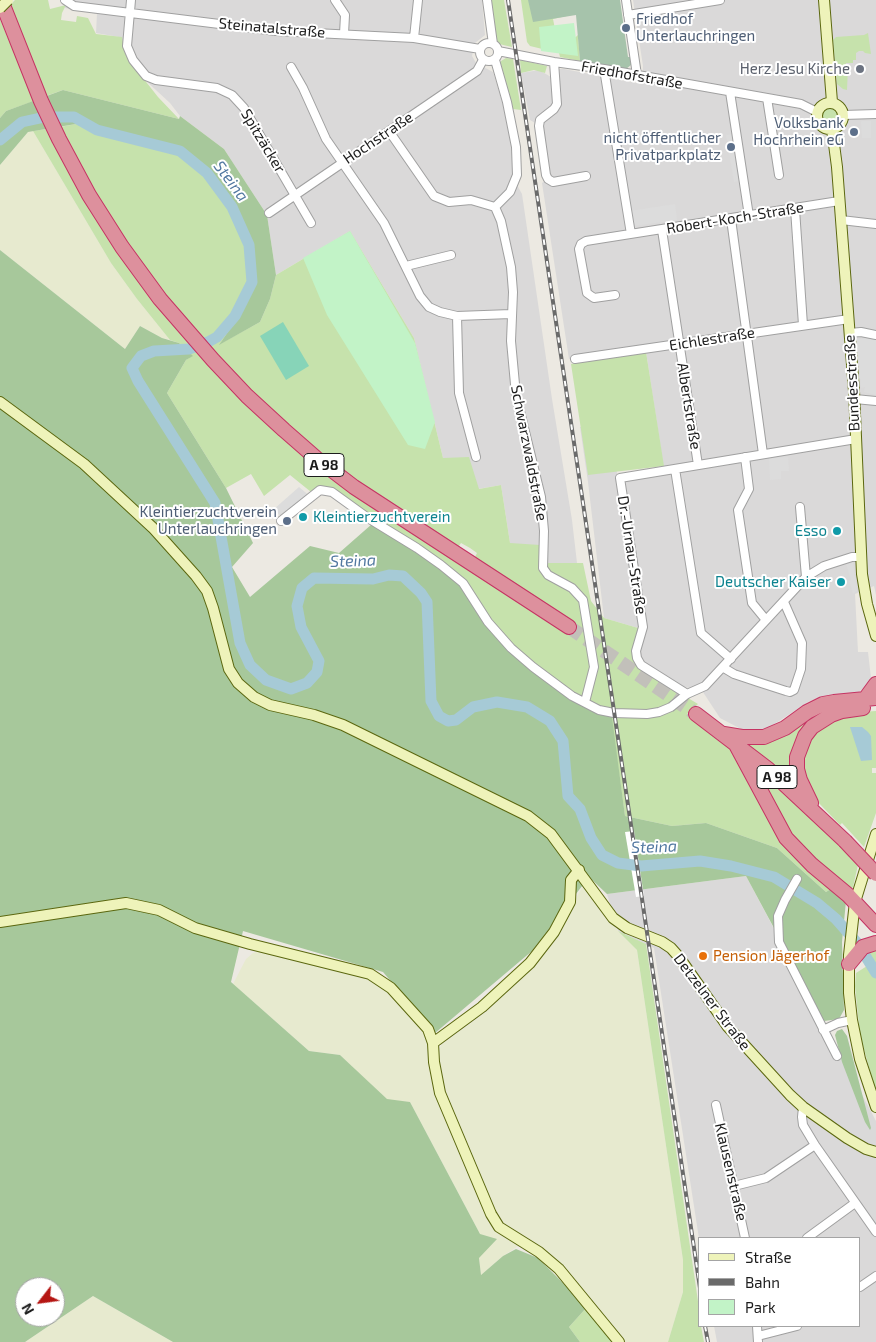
<!DOCTYPE html>
<html>
<head>
<meta charset="utf-8">
<style>
  body { margin:0 }
  #map { position:relative; width:876px; height:1342px; overflow:hidden; background:#ece9e2; font-family:"Exo 2",sans-serif }
  canvas { display:block }
  .legend { position:absolute; left:698px; top:1237px; width:162px; height:90px; box-sizing:border-box; background:#fff; border:1px solid #a4a4a4; margin:0; padding:6px 9px; list-style:none; font-size:15px; color:#1c1c1c }
  .legend li { display:flex; align-items:center; gap:10px; height:25px }
  .legend b { width:25px; border:1px solid #a4a4a4 }
  .north { position:absolute; left:15px; top:1277px; width:50px; height:50px; box-sizing:border-box; background:#fff; border:1px solid #a4a4a4; border-radius:50%; rotate:240deg; font-size:14px; font-weight:700; line-height:20px; text-align:center; color:#1c1c1c }
  .north::after { content:''; display:block; margin:auto; width:18px; height:22px; background:#b51613; clip-path:polygon(50% 0,100% 100%,50% 72%,0 100%) }
</style>
</head>
<body>
<div id="map">
<canvas width="876" height="1342"></canvas>
<ul class="legend">
<li><b style="height:6px;background:#eef3ba"></b>Straße</li>
<li><b style="height:6px;background:#6a6a6a"></b>Bahn</li>
<li><b style="height:14px;background:#c2f3c7"></b>Park</li>
</ul>
<div class="north">N</div>
</div>
<script>
const c = document.querySelector('canvas').getContext('2d');
c.lineJoin = 'round';
function fill(path, color) { c.fillStyle = color; c.fill(path, 'evenodd'); }
const poly = rows => new Path2D(rows.map(r => 'M' + r).join(''));
function stroke(path, color, width, dash) { c.strokeStyle = color; c.lineWidth = width; c.lineCap = dash ? 'butt' : 'round'; c.setLineDash(dash || []); c.stroke(path); }
function drawText(font, color, halo, rows, align = 'center') {
  c.font = font + ' "Exo 2",sans-serif'; c.lineWidth = 4; c.setLineDash([]); c.textBaseline = 'middle'; c.strokeStyle = halo; c.fillStyle = color; for (const [text, x, y, turn = 0] of rows) {
    c.save(); c.translate(x, y); c.rotate((+turn || 0) * Math.PI / 180); c.textAlign = isNaN(turn) ? turn : align; if (halo) c.strokeText(text, 0, 0); c.fillText(text, 0, 0); c.restore();
  }
}
fill(poly([
  [66,0,482,0,485,35,475,43,472,56,476,63,493,72,504,107,510,136,513,162,512,176,522,194,552,399,572,520,577,563,545,563,510,543,501,485,478,489,443,458,414,338,350,231,276,275,267,215,224,149,180,116,170,103,144,79,125,53,123,43,119,37,96,33,97,14,65,8],
  [633,0,876,0,876,595,874,586,855,594,858,652,868,652,871,678,865,687,859,692,845,695,823,696,808,702,770,727,759,730,741,729,720,718,699,686,690,688,682,687,642,661,638,654,644,632,638,628,604,618,588,482,580,427,610,424,618,480,664,473,663,463,645,345,569,359,542,183,551,176,542,127,530,120,521,73,539,70,551,77,558,77,559,69,564,69,642,84,643,66],
  [746,876,876,1121,876,1342,717,1342,714,1326,860,1326,860,1238,700,1238,700,1245,654,948,618,931,607,894]
]), '#dad9d9');
fill(poly([
  [33,131,111,263,137,299,170,340,162,338,140,326,125,349,0,250,0,165,28,132],
  [584,884,608,920,637,950,683,1260,683,1292,668,1342,623,1342,574,1279,555,1258,530,1240,509,1229,499,1219,492,1207,448,1103,440,1080,438,1050,442,1044,486,1012,544,954,559,935,570,909],
  [261,951,369,978,394,998,419,1026,427,1038,492,1223,498,1232,521,1244,503,1256,481,1275,479,1258,480,1234,410,1102,387,1100,340,1055,309,1051,233,984,246,959,253,953],
  [93,1296,173,1342,25,1342]
]), '#e7eacf');
fill(poly([
  [15,0,48,0,50,9,66,5,62,13,61,20,76,22,77,16,88,18,96,34,122,37,125,53,128,59,158,97,179,119,63,90,46,96,9,6],
  [490,0,504,0,512,47,499,44,497,41],
  [521,0,562,0,576,14,553,19,555,29,566,46,578,35,580,61,560,57,559,53,530,46,527,42],
  [0,19,34,101,6,111,0,118],
  [868,33,871,54,865,53,863,51,859,51,856,53,856,60,853,60,853,63,846,63,846,67,848,67,847,90,843,89,837,84,833,40,836,37,864,35],
  [506,58,513,59,521,110,513,109,499,66,501,61],
  [520,60,547,66,545,73,534,70,521,73],
  '820 116a10 10 0 1 1 20 0a10 10 0 1 1-20 0Z',
  [76,124,193,160,220,189,253,265,247,303,220,344,260,322,270,299,276,275,350,231,414,338,443,458,469,457,479,489,501,485,510,543,540,545,546,563,583,563,591,601,604,618,638,628,637,639,632,648,634,658,678,692,698,704,687,714,722,741,732,751,763,804,834,887,826,892,777,848,706,823,672,826,625,816,611,717,570,700,510,652,485,623,461,583,330,495,321,493,316,496,290,475,264,496,251,474,226,488,167,393,186,360,192,356,179,343,170,340,137,299,111,263,33,131,47,129,117,251,158,307,229,385,373,507,566,634,572,623,474,559,477,553,470,548,461,543,457,549,355,479,319,452,271,411,243,383,166,297,118,231,92,186,60,127],
  [646,352,664,466,588,475,571,364],
  [844,707,810,723,796,786,743,740,812,713],
  [876,711,876,768,872,768,872,773,876,773,876,813,864,847,842,823,840,825,816,800,811,793,801,761,810,735,839,716,847,713],
  [754,765,833,837,858,865,853,887,851,889,834,877,794,837,785,825],
  [618,931,646,944,700,1315,700,1326,701,1326,704,1342,668,1342,683,1292,683,1260,637,950],
  [876,948,876,1092,860,1035,855,986,856,973,867,966,861,957,866,951],
  [587,1307,623,1342,580,1342,569,1327]
]), '#c6e2ac');
fill(poly([
  [63,90,179,119,180,116,224,149,267,215,276,275,270,299,260,322,219,345,246,305,253,265,220,189,193,160,76,124,28,132,0,165,0,118,6,111],
  [0,250,125,349,140,326,162,338,179,343,193,356,186,360,167,393,226,488,253,543,232,567,250,597,310,546,339,553,372,524,415,549,461,583,485,623,510,652,570,700,612,717,625,816,672,826,706,823,777,848,826,892,834,887,846,901,842,942,844,1010,839,1019,824,1021,746,876,607,894,589,877,532,951,435,1033,383,972,243,931,231,982,309,1051,340,1055,387,1099,410,1102,480,1234,497,1239,479,1258,481,1275,503,1256,516,1249,538,1258,587,1307,569,1327,580,1342,173,1342,93,1296,25,1342,0,1342],
  [25,1287,55,1287,55,1317,25,1317],
  [842,1029,847,1036,871,1128,870,1130,865,1122,842,1062,835,1035,837,1031]
]), '#a7c89b');
fill(poly([
  [528,0,620,0,628,57,633,57,631,65,626,69,580,61,576,15,533,22]
]), '#a6c3ab');
fill(poly([
  [574,23,578,56,541,51,539,27],
  [350,231,415,343,435,422,425,449,408,445,327,315,303,258]
]), '#c2f3c7');
fill(poly([
  [283,322,309,366,286,380,260,336]
]), '#87d4b8');
fill(poly([
  [861,121,871,121,871,138,862,138],
  [732,134,741,181,734,182,726,135],
  [675,204,677,220,634,226,634,222,631,222,630,211],
  [872,338,876,339,876,395,864,392,865,387,861,388,857,339],
  [788,457,789,471,781,471,781,479,770,480,769,458],
  [299,487,311,497,283,519,274,509],
  [853,563,857,591,853,594,849,581,851,580,846,564]
]), '#dcdcdc');
fill(poly([
  [850,727,862,727,868,732,871,736,872,760,861,761]
]), '#a6cad6');
fill(poly([
  [634,831,644,896,636,897,625,832]
]), '#fff');
stroke(poly([
  [0,140,22,122,45,117,74,117,97,130,180,151,207,173,232,207,249,245,252,282,235,316,217,337,208,342,189,349,154,351,141,356,132,368,138,381,215,503,240,643,250,665,266,680,291,689,307,683,317,672,319,661,301,627,297,606,302,588,314,578,373,579,389,575,403,576,421,593,427,602,431,701,439,716,448,721,456,720,473,707,497,702,527,707,550,721,563,741,568,796,580,809,591,838,602,855,618,863,641,866,700,861,731,866,774,877,817,903,836,919,858,944,876,973]
]), '#a6cad6', 11);
stroke(poly([
  [569,627,696,714]
]), '#c2c0ba', 14, [14, 7]);
const street = poly([
  [65,0,74,6,276,31,414,38,480,49],
  [131,0,127,46,133,60,146,76,156,80,217,88,232,95,244,108,311,223],
  [335,0,345,15,344,34],
  [487,0,493,44],
  [626,0,637,75],
  [628,15,720,0],
  [414,38,418,0],
  '480 52a9 9 0 1 1 18 0a9 9 0 1 1-18 0Z',
  [498,51,554,62,604,69,801,104,817,112],
  [495,60,507,102,516,147,517,175,510,192,495,207],
  [554,62,557,104,554,109,540,120,539,126,546,175,548,179,553,182,586,176],
  [291,67,303,88,326,139,384,223,420,296,429,307,440,312,457,316,511,314],
  [604,69,631,234],
  [730,92,749,216],
  [767,98,779,175],
  [843,115,876,114],
  [389,131,434,196,449,202,471,200,495,207,501,221,511,267,513,292,511,341,516,395,541,497,544,531,543,568,548,575,572,588,583,600,594,667,585,702],
  [795,209,803,325],
  [269,213,477,71,483,60],
  [731,219,763,454],
  [841,220,876,224],
  [662,230,698,465],
  [406,266,451,255],
  [615,295,594,298,587,293,579,249,581,244,586,241,839,201],
  [457,316,459,393,476,457],
  [849,333,861,332,876,335],
  [575,359,849,319],
  [855,399,876,401],
  [745,457,749,489,738,510,752,603,766,620],
  [675,469,701,633,731,659],
  [800,507,806,577],
  [281,521,320,490,332,492,368,518,417,548,441,565,463,583,488,622,511,648,533,667,572,696,599,710,614,713,647,714,659,712,671,707,687,694,705,686,806,577,824,566,852,557,861,557],
  [724,668,734,674,758,682,786,691,790,692,794,690,801,669,802,643,784,602],
  [687,694,641,665,637,658,636,651,643,627,620,478,856,439],
  [797,879,785,900,778,916,779,942,837,1056],
  [823,1030,838,1023,852,1020],
  [716,1105,745,1238],
  [803,1107,802,1117,803,1125,815,1145,876,1232],
  [734,1186,766,1178,815,1145],
  [807,1238,855,1203],
  [860,1287,876,1276],
  [757,1326,758,1342],
  [758,1336,797,1326]
]);
const secondary = poly([
  [824,0,832,102],
  '817 116a13 13 0 1 1 26 0a13 13 0 1 1-26 0Z',
  [832,129,837,167,854,391,862,574,867,604,876,636],
  [0,402,84,464,153,528,196,576,207,591,213,608,229,669,238,683,254,697,270,705,314,715,343,725,528,816,551,834,613,918,627,928,662,942,671,948,679,957,728,1027,790,1095,803,1107,847,1138,866,1149,876,1152],
  [876,834,855,902,849,955,849,993,852,1020,860,1059,876,1107],
  [0,922,126,903,159,910,195,928,250,944,370,974,391,988,428,1029,433,1043,434,1062,440,1093,491,1214,499,1227,539,1252,559,1269,619,1342],
  [433,1043,482,1007,530,963,554,932,570,902,571,880,579,870]
]);
const highway = poly([
  [1,0,41,101,59,139,89,195,122,247,160,299,213,360,247,396,284,430,316,458,354,487,569,627],
  [865,699,876,684],
  [696,714,768,769,845,841],
  [724,734,742,737,764,737,785,728,807,712,823,704,834,702,876,698],
  [735,743,786,838,812,865,848,895,876,925],
  [811,803,800,780,797,769,797,757,805,736,812,727,831,715,842,711,863,708],
  [849,964,863,947,876,943]
]);
stroke(street, '#a0a0a0', 10);
stroke(secondary, '#5b670f', 12);
stroke(highway, '#c53463', 16);
stroke(street, '#fff', 8);
stroke(secondary, '#eef3ba', 10);
stroke(highway, '#dd909d', 14);
const rail = poly([
  [508,0,700,1288],
  [705,1326,708,1342]
]);
stroke(rail, '#6a6a6a', 4);
stroke(rail, '#fff', 2, [5.5]);
const secondaryBridge = poly([
  [0,8,8,0]
]);
const highwayBridge = poly([
  [845,841,876,874]
]);
stroke(secondaryBridge, '#5b670f', 12, []);
stroke(highwayBridge, '#c53463', 16, []);
stroke(secondaryBridge, '#eef3ba', 10);
stroke(highwayBridge, '#dd909d', 14);
for (const [x, y, r, color] of [
  [626,28,5,"#5c6f8a"],
  [860,69,5,"#6b7280"],
  [854,132,5,"#5c6f8a"],
  [731,147,5,"#5c6f8a"],
  [303,517,5,"#0f9aa8"],
  [287,521,5,"#5c6f8a"],
  [837,531,5,"#0f9aa8"],
  [841,582,5,"#0f9aa8"],
  [703,956,5,"#e8710a"]
]) { const dot = new Path2D(); dot.arc(x, y, r, 0, 2 * Math.PI); c.fillStyle = color; c.fill(dot); stroke(dot, '#fff', 2); }
for (const [x, y, w] of [
  [324,465,40],
  [777,777,40]
]) { const box = new Path2D(); box.roundRect(x - w / 2, y - 11.5, w, 23, 4); c.fillStyle = '#fff'; c.fill(box); stroke(box, '#1c1c1c', 1); }
drawText('bold 14px', '#1c1c1c', null, [
  ["A 98",324,465],
  ["A 98",777,777]
]);
drawText('15px', '#4e5e75', '#fff', [
  ["Friedhof",636,19,"left"],
  ["Unterlauchringen",636,36,"left"],
  ["Volksbank",844,123],
  ["Hochrhein eG",844,140],
  ["nicht öffentlicher",721,138],
  ["Privatparkplatz",721,155],
  ["Kleintierzuchtverein",277,512],
  ["Unterlauchringen",277,529]
], 'right');
drawText('15px', '#1c1c1c', '#fff', [
  ["Steinatalstraße",272,28,5],
  ["Friedhofstraße",632,75,10],
  ["Hochstraße",378,138,-34],
  ["Spitzäcker",263,141,59],
  ["Robert-Koch-Straße",735,218,-9],
  ["Eichlestraße",712,339,-9],
  ["Bundesstraße",852,383,-93],
  ["Albertstraße",689,406,81],
  ["Schwarzwaldstraße",529,453,79],
  ["Dr.-Urnau-Straße",632,555,81],
  ["Detzelner Straße",712,1002,53],
  ["Klausenstraße",731,1172,77]
]);
drawText('15px', '#5b616d', '#fff', [
  ["Herz Jesu Kirche",850,69]
], 'right');
drawText('15px', '#0d838f', '#fff', [
  ["Kleintierzuchtverein",313,517,"left"],
  ["Esso",827,531],
  ["Deutscher Kaiser",831,582]
], 'right');
drawText('15px', '#c56008', '#fff', [
  ["Pension Jägerhof",713,956]
], 'left');
drawText('italic 16px', '#5278a1', '#fff', [
  ["Steina",231,181,53],
  ["Steina",353,561,-2],
  ["Steina",654,847,-2]
]);
</script>
</body>
</html>
